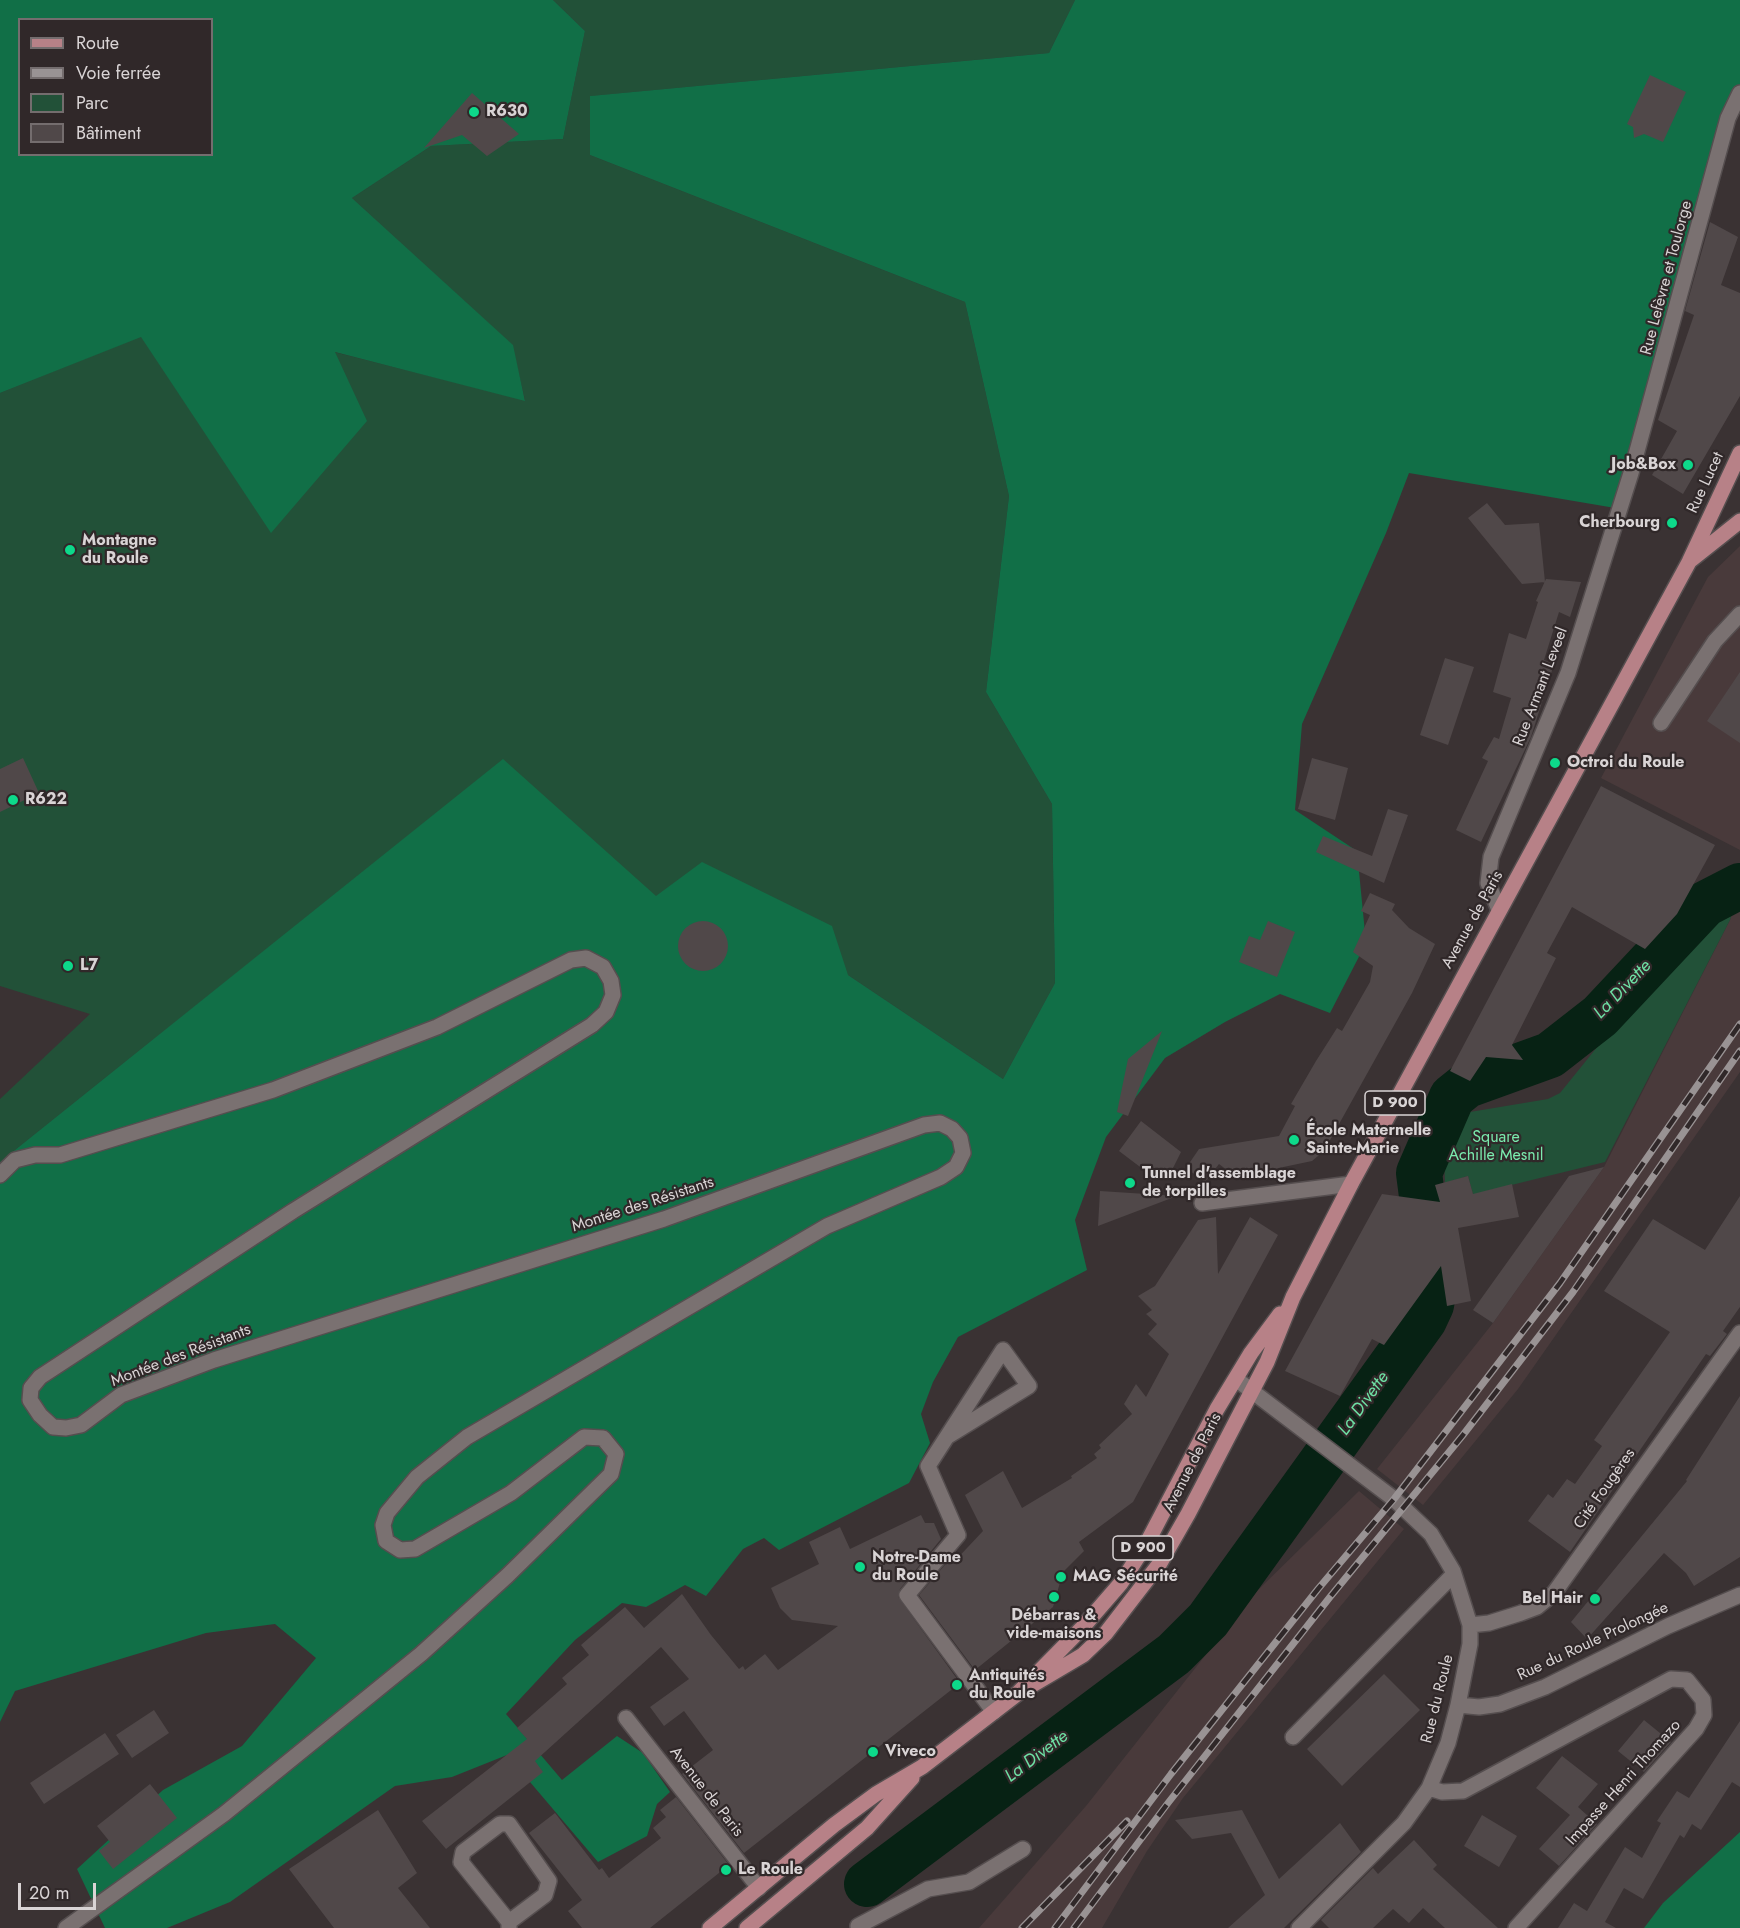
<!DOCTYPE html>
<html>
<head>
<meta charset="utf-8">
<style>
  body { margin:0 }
  #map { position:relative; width:1740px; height:1928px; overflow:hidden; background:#3a3233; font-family:Jost,sans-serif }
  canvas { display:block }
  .legend { position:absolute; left:18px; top:18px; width:195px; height:138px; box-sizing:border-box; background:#302829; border:2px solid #746d6e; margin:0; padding:8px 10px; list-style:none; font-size:18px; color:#d9d4d5 }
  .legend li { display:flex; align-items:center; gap:12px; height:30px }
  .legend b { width:30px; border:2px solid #746d6e }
  .scale { position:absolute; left:18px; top:1883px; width:78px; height:27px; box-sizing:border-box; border:3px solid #d9d4d5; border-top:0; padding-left:8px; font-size:18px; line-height:21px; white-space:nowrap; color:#d9d4d5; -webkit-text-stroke:4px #302829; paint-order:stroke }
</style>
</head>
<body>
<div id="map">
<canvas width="1740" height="1928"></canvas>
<ul class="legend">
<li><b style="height:8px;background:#b78187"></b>Route</li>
<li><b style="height:8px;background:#999394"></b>Voie ferrée</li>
<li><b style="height:16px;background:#225138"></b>Parc</li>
<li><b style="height:16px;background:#504849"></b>Bâtiment</li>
</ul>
<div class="scale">20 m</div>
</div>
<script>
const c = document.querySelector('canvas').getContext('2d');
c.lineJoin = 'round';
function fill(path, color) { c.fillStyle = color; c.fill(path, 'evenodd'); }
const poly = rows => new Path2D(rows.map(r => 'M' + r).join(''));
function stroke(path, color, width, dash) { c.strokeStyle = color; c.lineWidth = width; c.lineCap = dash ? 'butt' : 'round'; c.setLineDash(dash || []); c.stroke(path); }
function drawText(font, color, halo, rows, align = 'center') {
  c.font = font + ' Jost,sans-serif'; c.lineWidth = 4.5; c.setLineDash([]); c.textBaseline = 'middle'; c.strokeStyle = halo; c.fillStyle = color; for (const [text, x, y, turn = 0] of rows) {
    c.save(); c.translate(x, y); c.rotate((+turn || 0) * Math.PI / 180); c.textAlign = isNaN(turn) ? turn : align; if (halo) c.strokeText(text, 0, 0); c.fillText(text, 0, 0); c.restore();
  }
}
fill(poly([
  [1740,546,1740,850,1601,778,1708,577],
  [1740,888,1740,1072,1518,1389,1423,1505,1377,1469,1493,1323,1604,1167,1730,920],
  [1359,1491,1404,1529,1183,1798,1147,1851,1102,1928,979,1928,1086,1806,1254,1594]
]), '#493a3b');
fill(poly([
  [553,0,1075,0,1049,53,591,96,590,155,965,302,1009,496,986,692,1052,804,1055,983,1003,1079,848,975,638,1046,503,760,0,1162,0,1099,90,1014,0,986,0,393,141,336,271,532,334,352,525,400,512,345,352,198,431,146,563,139,585,31],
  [1737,897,1730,920,1605,1162,1487,1191,1474,1198,1468,1176,1445,1183,1444,1153,1461,1120,1470,1112,1548,1099,1560,1093,1704,915,1728,899]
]), '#225138');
fill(poly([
  [0,0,553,0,585,31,563,139,431,146,352,198,513,345,525,401,335,352,367,421,271,533,141,337,0,393],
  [20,20,212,20,212,154,20,154],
  [1075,0,1740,0,1740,93,1621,509,1409,473,1386,533,1302,724,1295,810,1357,851,1366,943,1330,1013,1280,994,1225,1022,1165,1058,1106,1137,1075,1220,1087,1270,958,1337,933,1382,921,1414,930,1443,909,1483,779,1550,764,1538,743,1549,706,1596,685,1585,646,1607,622,1603,575,1640,506,1714,562,1780,617,1736,643,1753,670,1792,657,1804,647,1836,598,1862,507,1755,452,1777,395,1786,230,1902,167,1928,105,1928,77,1869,163,1790,242,1746,316,1658,275,1624,206,1633,15,1691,0,1722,0,1162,503,759,656,896,702,862,832,926,848,975,1003,1079,1055,983,1052,804,986,692,1009,496,965,302,590,155,590,96,1049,53],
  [1740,1832,1740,1928,1644,1928,1663,1903]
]), '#116f47');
stroke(poly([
  [867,1884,1174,1654,1208,1620,1424,1320,1431,1305,1434,1288,1419,1173,1452,1097,1467,1085,1550,1055,1600,1016,1705,904,1740,886]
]), '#072214', 46);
fill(poly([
  [1650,75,1686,92,1663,142,1644,134,1634,138,1633,127,1627,124],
  [472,93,519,134,487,156,462,135,424,148],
  [1710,222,1738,237,1721,285,1740,293,1740,396,1683,494,1652,475,1677,431,1658,420,1694,315,1685,311],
  [1487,503,1505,525,1539,523,1545,582,1522,584,1468,518],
  [1546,579,1581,582,1570,617,1559,612,1544,660,1554,664,1531,737,1481,842,1456,830,1488,761,1482,758,1494,737,1499,739,1511,698,1493,692,1509,633,1526,639,1538,602,1536,601],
  [1445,658,1474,667,1448,745,1420,735],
  [1740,672,1740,743,1707,721],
  [23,758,39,793,0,812,0,769],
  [1312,758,1348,768,1335,820,1298,809],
  [1601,786,1715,845,1677,914,1645,949,1572,907,1547,953,1556,958,1512,1045,1523,1060,1486,1057,1470,1081,1450,1071],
  [1388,809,1408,815,1384,883,1316,852,1323,836,1372,856],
  [1370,893,1395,904,1392,910,1409,928,1435,944,1412,993,1324,1151,1312,1161,1236,1177,1219,1164,1205,1182,1186,1168,1199,1149,1279,1136,1295,1106,1291,1104,1316,1061,1337,1028,1342,1031,1370,982,1373,966,1353,952,1370,915,1361,911],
  '678 946a25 25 0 1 1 50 0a25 25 0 1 1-50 0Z',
  [1268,921,1295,932,1277,977,1239,962,1249,936,1260,940],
  [1162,1031,1128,1116,1117,1112,1128,1059],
  [1141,1121,1181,1152,1169,1176,1152,1176,1119,1151],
  [1604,1167,1493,1323,1473,1310,1569,1176],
  [1468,1176,1473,1194,1512,1184,1519,1217,1458,1228,1471,1301,1447,1306,1441,1266,1384,1345,1372,1339,1340,1396,1285,1371,1382,1194,1440,1202,1435,1185],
  [1100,1191,1177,1196,1098,1226],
  [1740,1196,1740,1307,1723,1331,1727,1334,1710,1356,1706,1354,1570,1552,1528,1521,1548,1494,1553,1498,1567,1479,1575,1484,1602,1446,1594,1440,1670,1332,1604,1291,1653,1219,1705,1250],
  [1216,1217,1218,1274,1250,1217,1278,1235,1133,1502,1079,1542,1084,1551,1063,1572,1053,1607,975,1670,919,1595,950,1559,952,1564,983,1531,965,1495,1003,1471,1022,1508,1072,1478,1071,1476,1097,1458,1094,1454,1101,1448,1099,1445,1132,1414,1124,1404,1136,1384,1146,1397,1169,1354,1148,1334,1157,1324,1146,1314,1152,1310,1138,1296,1155,1286,1198,1220],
  [1740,1396,1740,1557,1694,1586,1686,1573,1664,1553,1587,1639,1571,1622,1687,1481,1686,1480],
  [921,1515,925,1523,934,1523,941,1539,900,1589,898,1597,960,1683,744,1853,682,1774,713,1750,684,1711,664,1726,650,1707,689,1679,661,1647,535,1761,543,1772,446,1849,422,1821,527,1739,517,1728,567,1684,562,1678,589,1655,581,1645,625,1607,644,1628,682,1594,711,1635,739,1669,743,1666,745,1670,765,1654,778,1670,838,1626,792,1620,780,1608,771,1588,819,1564,809,1542,840,1527,850,1549],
  [1384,1674,1420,1710,1342,1786,1307,1749],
  [154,1710,169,1733,132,1758,116,1735],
  [1644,1720,1671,1742,1644,1772,1618,1751],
  [1740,1721,1740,1787,1732,1782,1701,1830,1692,1824,1684,1838,1680,1835,1643,1899,1624,1888,1605,1922,1616,1928,1558,1928,1574,1903,1587,1911,1625,1847,1642,1858,1661,1823,1657,1821,1677,1791,1689,1798],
  [105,1733,119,1754,44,1804,30,1783],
  [1562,1756,1598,1784,1578,1807,1597,1824,1559,1866,1539,1849,1570,1815,1536,1788],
  [150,1784,177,1818,113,1869,99,1851,110,1842,97,1826],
  [676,1797,729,1865,650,1928,582,1928,568,1911,582,1900,529,1833,555,1813,599,1870,602,1868,609,1878,661,1838,653,1828,666,1817,660,1810],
  [378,1810,417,1873,398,1888,430,1928,334,1928,289,1869],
  [1242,1810,1279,1879,1340,1823,1361,1852,1284,1928,1228,1928,1265,1895,1231,1833,1192,1839,1175,1820],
  [1482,1815,1517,1836,1499,1867,1464,1846],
  [1414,1840,1437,1865,1433,1869,1498,1928,1445,1928,1423,1908,1409,1923,1393,1909,1373,1928,1329,1928,1321,1920,1373,1868,1378,1874]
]), '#504849');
const minor = poly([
  [1661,723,1715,641,1740,614],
  [1499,910,1488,883,1491,857,1568,673,1631,473,1728,118,1740,93],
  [0,1175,15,1160,35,1155,60,1155,273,1090,437,1027,571,960,586,958,603,967,611,981,613,995,606,1012,592,1025,293,1211,40,1377,31,1388,30,1400,40,1415,53,1427,66,1428,81,1425,121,1395,214,1360,664,1219,924,1125,940,1123,952,1129,960,1138,963,1153,956,1167,941,1177,827,1226,467,1437,417,1477,387,1513,383,1525,386,1541,400,1550,415,1549,511,1493,584,1437,603,1438,616,1454,611,1474,507,1576,421,1654,224,1814,66,1928],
  [1202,1203,1351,1184],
  [1236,1379,1394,1499,1431,1534,1453,1571,1470,1625,1470,1644,1458,1705,1448,1743,1429,1788,1404,1823,1299,1928],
  [948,1436,1029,1386,1003,1350,928,1466,958,1535,907,1595,994,1712],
  [1470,1625,1489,1623,1521,1613,1537,1607,1554,1593,1740,1333],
  [1458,1705,1479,1707,1500,1704,1545,1687,1668,1626,1740,1595],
  [626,1718,759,1888],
  [1293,1737,1454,1574],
  [1429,1788,1442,1792,1463,1791,1671,1679,1687,1680,1703,1700,1704,1715,1696,1729,1516,1928],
  [509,1922,545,1895,549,1881,509,1824,500,1824,463,1852,461,1862,509,1922,509,1928],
  [858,1926,928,1889,969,1882,1023,1849]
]);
const major = poly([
  [1691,560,1740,521],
  [1017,1694,1083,1655,1106,1633,1160,1563,1188,1514,1267,1362,1293,1297,1351,1184,1689,562,1740,453],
  [710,1928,834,1825,876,1794,922,1767,1017,1694,1082,1628,1121,1583,1148,1541,1217,1409,1251,1353,1280,1314],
  [747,1928,867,1828,912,1778]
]);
stroke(minor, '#554e4f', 18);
stroke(major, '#554e4f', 18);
stroke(minor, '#7a7171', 15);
stroke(major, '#b78187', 15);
const rail = poly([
  [1022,1928,1127,1821],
  [1055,1928,1171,1774,1318,1589,1394,1499,1560,1283,1740,1024],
  [1074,1928,1168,1803,1330,1597,1463,1435,1573,1292,1740,1051]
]);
stroke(rail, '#999394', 7);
stroke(rail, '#302829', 4.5, [14]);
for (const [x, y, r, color] of [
  [474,112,6,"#0dd98a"],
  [1688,465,6,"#0dd98a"],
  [1672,523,6,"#0dd98a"],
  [70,550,6,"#0dd98a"],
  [1555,763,6,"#0dd98a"],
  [13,800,6,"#0dd98a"],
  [68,966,6,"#0dd98a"],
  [1294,1140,6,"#0dd98a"],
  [1130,1183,6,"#0dd98a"],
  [860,1567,6,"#0dd98a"],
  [1061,1577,6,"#0dd98a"],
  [1054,1597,6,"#0dd98a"],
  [1595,1599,6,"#0dd98a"],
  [957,1685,6,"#0dd98a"],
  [873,1752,6,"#0dd98a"],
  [726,1870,6,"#0dd98a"]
]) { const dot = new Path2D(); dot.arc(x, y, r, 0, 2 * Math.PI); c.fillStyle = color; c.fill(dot); stroke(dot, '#302829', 2); }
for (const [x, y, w] of [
  [1395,1103,60],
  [1143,1548,60]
]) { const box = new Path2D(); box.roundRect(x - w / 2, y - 12, w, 24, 4.5); c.fillStyle = '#302829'; c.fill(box); stroke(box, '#d9d4d5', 1.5); }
drawText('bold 15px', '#d9d4d5', null, [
  ["D 900",1395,1103],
  ["D 900",1143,1548]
]);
drawText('bold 16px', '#d9d4d5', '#302829', [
  ["R630",486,112],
  ["Job&Box",1676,465,"right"],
  ["Cherbourg",1660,523,"right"],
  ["Montagne",82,541],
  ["du Roule",82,559],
  ["Octroi du Roule",1567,763],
  ["R622",25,800],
  ["L7",80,966],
  ["École Maternelle",1306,1131],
  ["Sainte-Marie",1306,1149],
  ["Tunnel d'assemblage",1142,1174],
  ["de torpilles",1142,1192],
  ["Notre-Dame",872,1558],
  ["du Roule",872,1576],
  ["MAG Sécurité",1073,1577],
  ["Bel Hair",1583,1599,"right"],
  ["Débarras &",1054,1616,"center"],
  ["vide-maisons",1054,1634,"center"],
  ["Antiquités",969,1676],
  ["du Roule",969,1694],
  ["Viveco",885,1752],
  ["Le Roule",738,1870]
], 'left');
drawText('16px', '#d9d4d5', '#302829', [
  ["Rue Lefèvre et Toulorge",1667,278,-75],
  ["Rue Lucet",1706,483,-65],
  ["Rue Armant Leveel",1541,687,-69],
  ["Avenue de Paris",1473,920,-61],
  ["Montée des Résistants",643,1205,-18],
  ["Montée des Résistants",181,1356,-21],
  ["Avenue de Paris",1193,1463,-63],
  ["Cité Fougères",1605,1489,-55],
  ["Rue du Roule Prolongée",1593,1642,-25],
  ["Rue du Roule",1438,1699,-76],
  ["Impasse Henri Thomazo",1624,1783,-48],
  ["Avenue de Paris",706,1792,52]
]);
drawText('16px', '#7aebae', '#302829', [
  ["Square",1496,1138],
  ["Achille Mesnil",1496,1156]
]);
drawText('italic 18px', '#6ee0a4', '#302829', [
  ["La Divette",1623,990,-46],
  ["La Divette",1364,1404,-54],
  ["La Divette",1037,1757,-37]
]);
</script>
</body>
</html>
